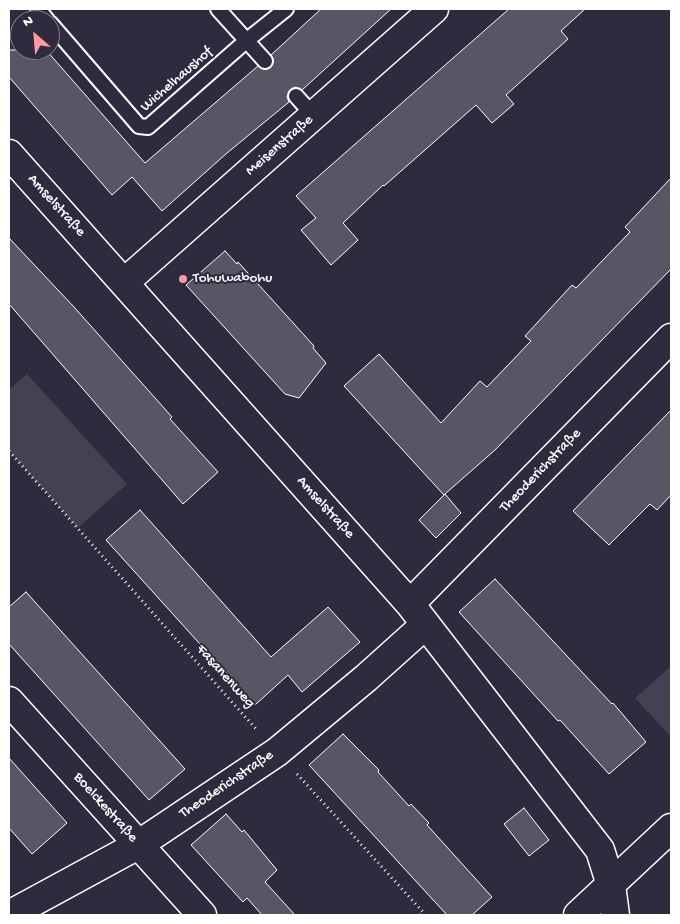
<!DOCTYPE html>
<html>
<head>
<meta charset="utf-8">
<style>
  body { margin:0 }
  #map { position:relative; width:680px; height:924px; overflow:hidden; background:#2f2a3d; font-family:"Gochi Hand",sans-serif }
  canvas { display:block }
  .frame { position:absolute; inset:0; border:10px solid #fff; pointer-events:none }
  .north { position:absolute; left:10px; top:10px; width:50px; height:50px; box-sizing:border-box; background:#2f2a3d; border:1px solid #827f8b; border-radius:50%; rotate:333deg; font-size:14px; font-weight:700; line-height:20px; text-align:center; color:#fff }
  .north::after { content:''; display:block; margin:auto; width:18px; height:22px; background:#ff9aa2; clip-path:polygon(50% 0,100% 100%,50% 72%,0 100%) }
</style>
</head>
<body>
<div id="map">
<canvas width="680" height="924"></canvas>
<div class="frame"></div>
<div class="north">N</div>
</div>
<script>
const c = document.querySelector('canvas').getContext('2d');
c.lineJoin = 'round';
function fill(path, color) { c.fillStyle = color; c.fill(path, 'evenodd'); }
const poly = rows => new Path2D(rows.map(r => 'M' + r).join(''));
function stroke(path, color, width, dash) { c.strokeStyle = color; c.lineWidth = width; c.lineCap = dash ? 'butt' : 'round'; c.setLineDash(dash || []); c.stroke(path); }
function drawText(font, color, halo, rows, align = 'center') {
  c.font = font + ' "Gochi Hand",sans-serif'; c.lineWidth = 4; c.setLineDash([]); c.textBaseline = 'middle'; c.strokeStyle = halo; c.fillStyle = color; for (const [text, x, y, turn = 0] of rows) {
    c.save(); c.translate(x, y); c.rotate((+turn || 0) * Math.PI / 180); c.textAlign = isNaN(turn) ? turn : align; if (halo) c.strokeText(text, 0, 0); c.fillText(text, 0, 0); c.restore();
  }
}
fill(poly([
  [27,374,127,484,78,528,9,451,9,390],
  [671,666,671,737,635,698]
]), '#464152');
const building = poly([
  [321,9,391,9,302,90,295,87,290,90,287,97,289,102,227,153,162,211,132,177,112,195,9,77,9,50,46,50,145,163,258,66,263,69,270,68,273,63,271,55,321,9],
  [509,9,585,9,561,31,568,39,506,95,514,104,492,123,476,105,384,186,383,185,343,223,358,240,331,265,301,230,316,218,296,196,509,9],
  [671,178,671,269,495,450,445,494,461,513,436,538,419,520,445,494,444,495,344,386,379,354,441,423,480,381,487,387,531,341,525,336,572,285,576,288,630,232,625,227,671,178],
  [9,238,74,307,172,417,170,419,218,472,183,504,9,304,9,238],
  [225,251,237,264,238,262,314,346,313,348,326,363,299,398,285,394,186,285,225,251],
  [671,410,671,495,657,510,650,504,609,545,573,511,671,410],
  [140,510,271,657,328,607,360,642,302,692,288,675,255,705,106,540,140,510],
  [495,579,596,687,612,704,613,703,646,742,609,774,560,720,558,721,459,612,495,579],
  [26,592,185,769,149,800,9,644,9,607,26,592],
  [343,734,379,770,378,772,409,806,411,804,429,823,427,825,492,897,472,915,447,915,309,765,343,734],
  [9,758,67,823,32,854,9,828,9,758],
  [524,808,549,840,529,856,504,824,524,808],
  [226,814,242,832,244,830,277,870,265,882,295,915,262,915,247,898,243,902,191,845,226,814]
]);
fill(building, '#595564');
stroke(building, '#fff', 1);
const lane = poly([
  [38,9,47,20],
  [218,9,265,61],
  [50,23,139,126,148,127,246,41,286,9],
  [296,96,314,116]
]);
const street = poly([
  [9,154,410,604,600,850,611,885,615,915],
  [125,282,434,9],
  [410,604,671,338],
  [9,701,202,915],
  [9,915,138,845,277,752,366,678,425,625],
  [578,915,671,828]
]);
stroke(lane, '#fff', 18);
stroke(street, '#fff', 31);
stroke(poly([
  [9,451,256,729],
  [297,774,423,912,420,915]
]), '#fff', 3, [1, 4]);
stroke(lane, '#2f2a3d', 14);
stroke(street, '#2f2a3d', 28);
for (const [x, y, r, color] of [
  [183,279,5,"#ff9aa2"]
]) { const dot = new Path2D(); dot.arc(x, y, r, 0, 2 * Math.PI); c.fillStyle = color; c.fill(dot); stroke(dot, '#2f2a3d', 2); }
drawText('15px', '#fff', '#2f2a3d', [
  ["Wichelhaushof",177,80,-41],
  ["Meisenstraße",280,146,-41],
  ["Amselstraße",56,206,48],
  ["Theoderichstraße",541,471,-46],
  ["Amselstraße",325,508,48],
  ["Fasanenweg",225,677,48],
  ["Theoderichstraße",227,785,-34],
  ["Boelckestraße",105,808,48]
]);
drawText('15px', '#fff', '#2f2a3d', [
  ["Tohuwabohu",193,279]
], 'left');
</script>
</body>
</html>
